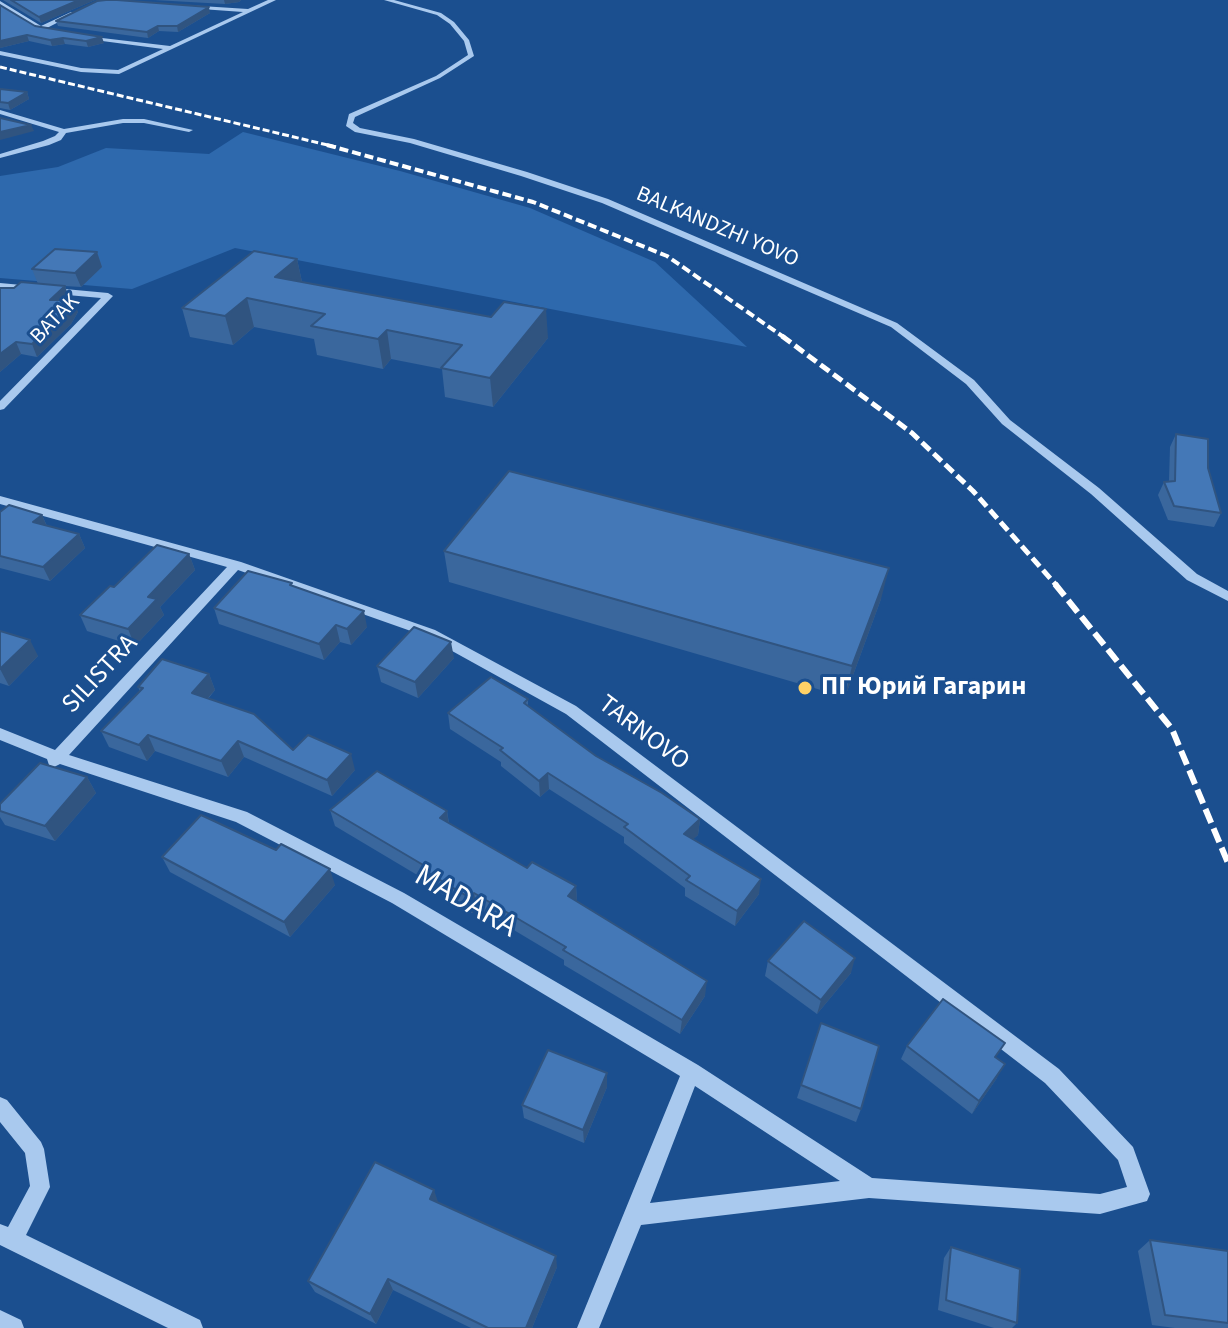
<!DOCTYPE html>
<html>
<head>
<meta charset="utf-8">
<style>
  body { margin:0 }
  canvas { display:block; background:#1b4f8f }
</style>
</head>
<body>
<canvas width="1228" height="1328"></canvas>
<script>
const c = document.querySelector('canvas').getContext('2d');
c.lineJoin = 'round';
function fill(path, color) { c.fillStyle = color; c.fill(path, 'evenodd'); }
const poly = rows => new Path2D(rows.map(r => 'M' + r).join(''));
function stroke(path, color, width, dash) { c.strokeStyle = color; c.lineWidth = width; c.lineCap = dash ? 'butt' : 'round'; c.setLineDash(dash || []); c.stroke(path); }
function drawText(font, color, halo, rows, align = 'center') {
  c.font = font + ' "Source Sans 3",sans-serif'; c.lineWidth = 6; c.setLineDash([]); c.textBaseline = 'middle'; c.strokeStyle = halo; c.fillStyle = color; for (const [text, x, y, turn = 0] of rows) {
    c.save(); c.translate(x, y); c.rotate((+turn || 0) * Math.PI / 180); c.textAlign = isNaN(turn) ? turn : align; if (halo) c.strokeText(text, 0, 0); c.fillText(text, 0, 0); c.restore();
  }
}
fill(poly([
  [243,132,400,171,530,208,655,262,747,347,235,248,132,289,0,278,0,176,58,167,106,148,209,154]
]), '#2e69ad');
fill(poly([
  [268,0,276,0,119,74,81,72,0,55,0,51,81,68,118,70,163,49,87,39,85,36,170,46,243,12,187,8,185,5,248,9,268,0],
  [384,0,394,0,441,13,454,22,469,40,474,56,440,78,355,117,353,123,360,128,414,139,527,172,608,199,897,323,974,380,1010,420,1099,488,1197,574,1228,591,1228,601,1187,580,1091,494,1002,424,966,384,891,327,602,203,521,176,410,143,355,132,346,126,349,114,436,76,468,55,464,41,450,24,437,15,384,0],
  [0,1,41,26,71,12,76,13,47,28,53,31,50,33,39,30,0,6,0,1],
  [0,110,64,129,123,119,144,119,193,130,189,132,144,123,123,123,66,133,61,140,49,145,0,158,0,154,43,141,55,136,59,132,0,114,0,110],
  [0,283,108,293,113,296,4,409,0,410,0,401,101,298,0,289,0,283],
  [0,496,241,562,435,630,576,706,1059,1069,1133,1147,1150,1194,1147,1201,1100,1214,869,1198,641,1225,599,1328,577,1328,680,1076,392,903,236,822,60,764,54,767,49,765,47,759,0,740,0,728,55,750,227,567,0,504,0,496],
  [238,570,425,636,566,714,1045,1083,1118,1160,1127,1187,1100,1194,872,1178,698,1065,404,893,247,812,69,755,238,570],
  [695,1086,840,1181,650,1203,695,1086],
  [0,1097,7,1100,41,1142,44,1149,50,1187,26,1235,200,1320,203,1328,168,1328,0,1245,0,1224,8,1227,30,1186,25,1153,0,1122,0,1097],
  [0,1310,21,1320,24,1328,0,1328,0,1310]
]), '#a9c9ee');
stroke(poly([
  [0,67,336,147]
]), '#fff', 3, [7, 3]);
stroke(poly([
  [327,145,533,202,667,256,785,338]
]), '#fff', 4, [9, 4]);
stroke(poly([
  [782,336,912,433,973,491,1057,586]
]), '#fff', 5, [11, 5]);
stroke(poly([
  [1055,584,1172,729,1228,863]
]), '#fff', 6, [15, 6]);
fill(poly([
  [3,0,95,0,41,23],
  [154,0,241,0,239,2,225,4],
  [0,5,35,26,104,43,88,47,65,44,52,46,29,41,0,48],
  [210,13,178,32,159,31,148,38,58,26,56,21],
  [0,89,27,92,29,99,10,110,0,108],
  [97,252,102,267,81,287,65,286,69,298,68,300,78,312,71,324,37,357,21,354,0,372,0,288,14,288,38,284,32,269],
  [297,259,302,282,548,338,493,407,445,397,442,369,391,359,383,369,317,355,314,339,254,327,233,345,190,337,182,308],
  [1176,434,1208,468,1221,513,1214,527,1168,520,1158,495,1164,482,1169,481,1170,447],
  [0,512,42,515,47,526,79,534,85,548,50,581,0,568],
  [444,551,881,599,845,697,449,582],
  [189,554,195,570,160,607,164,615,135,646,87,631,80,615,114,587],
  [294,587,367,627,351,645,340,642,324,660,219,624,214,608],
  [0,631,38,656,9,686,0,683],
  [454,658,418,698,381,682,377,666],
  [209,674,215,690,208,699,293,750,355,770,332,796,244,757,228,777,155,751,147,761,109,747,101,731,140,691,138,687],
  [528,699,528,706,596,756,700,819,698,835,693,839,759,894,735,926,685,896,685,888,624,843,624,837,549,789,540,797,501,766,501,762,450,729,448,713],
  [87,777,96,793,55,841,5,825,0,817,0,804],
  [330,810,447,811,449,823,527,868,576,886,577,901,705,996,680,1034,564,965,564,960,477,908,472,913,431,887,429,882,335,826],
  [276,850,335,885,290,937,170,872,162,857],
  [768,961,851,973,817,1014,765,976],
  [821,1023,861,1109,856,1122,797,1098],
  [907,1046,996,1058,997,1078,972,1114,901,1059],
  [607,1073,607,1087,584,1143,524,1118,522,1105],
  [438,1202,557,1267,532,1328,471,1328,393,1290,376,1324,315,1292,308,1281],
  [1150,1240,1228,1251,1228,1328,1175,1328,1152,1325,1138,1251],
  [951,1247,1017,1323,1012,1328,994,1328,938,1310,944,1258]
]), '#3a679d');
fill(poly([
  [79,0,95,0,41,23,39,17],
  [224,0,241,0,239,2,225,4],
  [209,7,210,13,178,32,177,26],
  [158,26,159,31,148,38,147,32],
  [27,35,29,41,0,48,0,41],
  [102,37,104,43,88,47,86,41],
  [63,38,65,44,52,46,50,40],
  [27,92,29,99,10,110,8,103],
  [31,125,34,131,0,140,0,132],
  [97,252,102,267,81,287,75,273],
  [297,259,303,287,275,277],
  [65,286,69,298,54,312,50,300],
  [247,298,254,327,233,345,225,316],
  [74,300,78,312,71,324,37,357,32,344],
  [546,309,548,338,493,407,490,378],
  [387,330,391,359,383,369,378,339],
  [16,342,21,354,0,372,0,354],
  [42,515,48,529,33,522],
  [79,534,85,548,50,581,43,567],
  [189,554,195,570,160,607,164,615,135,646,128,629,148,597],
  [889,568,881,599,845,697,852,666],
  [364,611,367,627,351,645,347,629],
  [336,625,340,642,324,660,319,644],
  [30,640,38,656,9,686,0,669],
  [451,642,454,658,418,698,415,682],
  [209,674,215,690,198,709,192,693],
  [148,735,155,751,147,761,139,745],
  [238,741,244,757,228,777,221,761],
  [351,754,355,770,332,796,327,780],
  [548,773,549,789,540,797,539,781],
  [87,777,96,793,55,841,45,826],
  [447,811,449,826,440,818],
  [700,819,698,835,683,849,684,834],
  [330,869,335,885,290,937,284,922],
  [761,879,759,894,735,926,737,911],
  [576,886,577,901,568,896],
  [474,893,477,908,472,913,470,898],
  [855,958,851,973,817,1014,821,1000],
  [707,981,705,996,680,1034,682,1020],
  [1005,1064,997,1078,972,1114,979,1101],
  [607,1073,607,1087,584,1143,583,1130],
  [434,1190,438,1202,430,1199],
  [556,1256,557,1267,532,1328,526,1328],
  [388,1279,393,1290,376,1324,370,1314]
]), '#305480');
const building = poly([
  [11,0,79,0,39,17,11,0],
  [106,0,117,0,209,7,177,26,158,26,147,32,56,21,97,1,106,0],
  [0,5,35,26,102,37,86,41,63,38,50,40,27,35,0,41,0,5],
  [0,89,27,92,8,103,0,102,0,89],
  [0,118,31,125,0,132,0,118],
  [55,249,97,252,75,273,32,269,55,249],
  [254,251,297,259,275,277,491,317,504,302,546,309,490,378,441,368,462,345,387,330,378,339,311,326,325,314,247,298,225,316,182,308,254,251],
  [21,282,65,286,50,300,74,300,66,311,32,344,16,342,0,354,0,288,14,288,21,282],
  [1176,434,1208,439,1208,468,1221,513,1174,506,1164,482,1175,481,1176,434],
  [509,471,889,568,852,666,444,551,509,471],
  [9,505,42,515,33,522,79,534,43,567,0,556,0,512,9,505],
  [157,545,189,554,148,597,157,599,128,629,80,615,110,586,114,587,157,545],
  [248,571,292,583,290,585,364,611,347,629,336,625,319,644,214,608,248,571],
  [414,627,451,642,415,682,377,666,414,627],
  [0,631,30,640,0,669,0,631],
  [162,659,209,674,192,693,254,714,293,750,308,735,351,754,327,780,238,741,221,761,148,735,139,745,101,731,143,688,138,687,162,659],
  [491,677,528,699,524,703,596,756,662,793,700,819,684,834,761,879,737,911,686,880,690,876,624,827,628,824,548,773,539,781,500,750,503,748,448,713,491,677],
  [40,763,87,777,45,826,0,811,0,804,40,763],
  [377,771,447,811,440,818,527,868,532,862,576,886,568,896,707,981,682,1020,563,950,566,947,474,893,470,898,427,872,430,869,330,810,377,771],
  [201,815,276,850,281,844,330,869,284,922,162,857,201,815],
  [804,921,855,958,821,1000,768,961,804,921],
  [943,999,1005,1043,995,1057,1005,1064,979,1101,907,1046,943,999],
  [821,1023,879,1046,861,1109,801,1085,821,1023],
  [548,1050,607,1073,583,1130,522,1105,548,1050],
  [375,1162,434,1190,430,1199,556,1256,526,1328,488,1328,388,1279,370,1314,308,1281,375,1162],
  [1150,1240,1228,1251,1228,1323,1165,1315,1150,1240],
  [951,1247,1020,1269,1017,1323,946,1300,951,1247]
]);
fill(building, '#4478b7');
stroke(building, '#305480', 2);
for (const [x, y, r, color] of [
  [805,688,8,"#ffd166"]
]) { const dot = new Path2D(); dot.arc(x, y, r, 0, 2 * Math.PI); c.fillStyle = color; c.fill(dot); stroke(dot, '#1b4f8f', 3); }
drawText('22px', '#fff', '#1b4f8f', [
  ["BALKANDZHI YOVO",717,228,23],
  ["BATAK",56,320,-46]
]);
drawText('26px', '#fff', '#1b4f8f', [
  ["SILISTRA",101,675,-47],
  ["TARNOVO",643,734,37]
]);
drawText('bold 26px', '#fff', '#1b4f8f', [
  ["ПГ Юрий Гагарин",821,688]
], 'left');
drawText('32px', '#fff', '#1b4f8f', [
  ["MADARA",465,903,30]
]);
</script>
</body>
</html>
